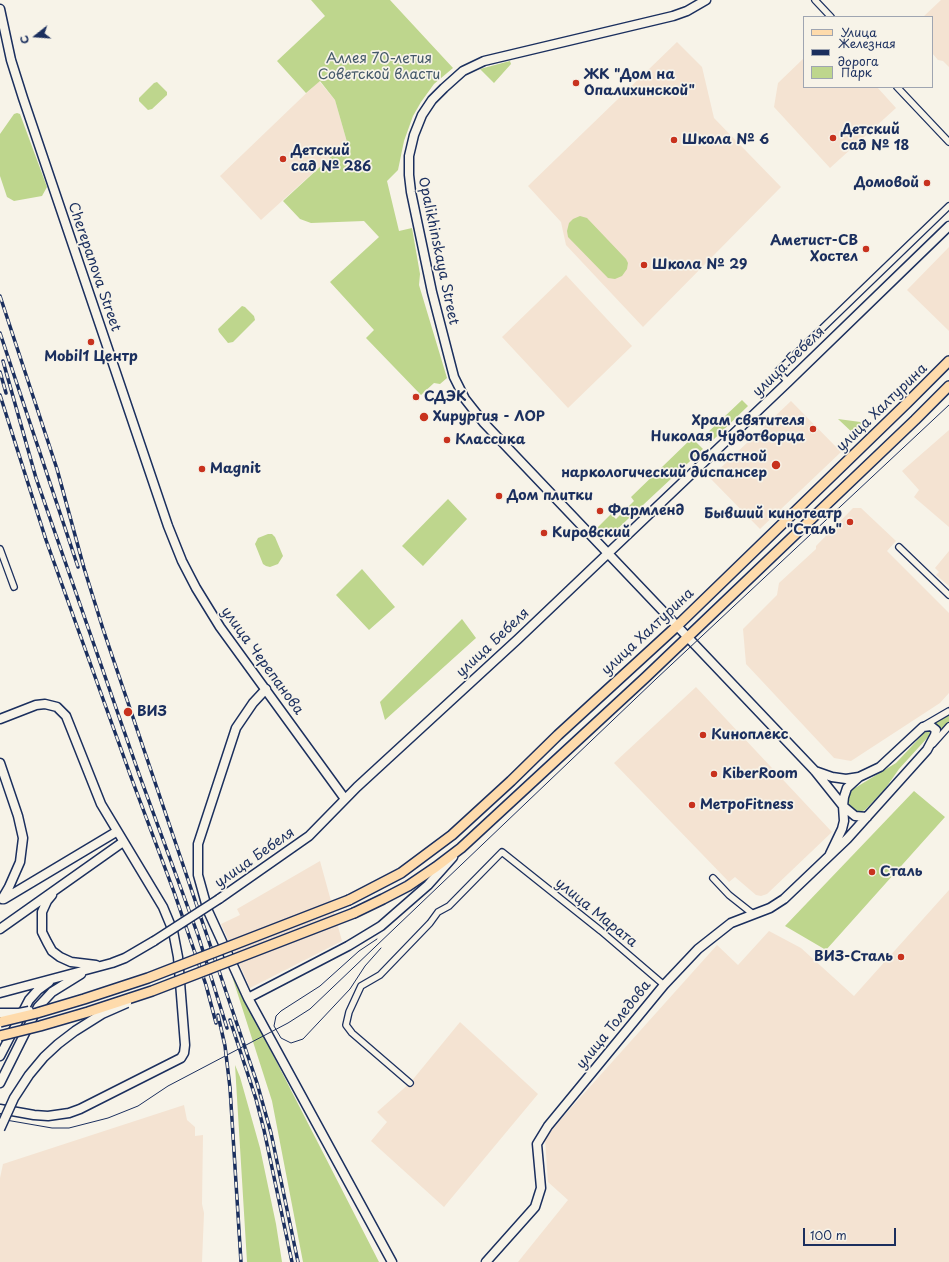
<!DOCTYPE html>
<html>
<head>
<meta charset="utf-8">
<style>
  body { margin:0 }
  #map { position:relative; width:949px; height:1262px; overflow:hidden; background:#f7f3e8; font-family:"Playpen Sans",sans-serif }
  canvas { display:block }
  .legend { position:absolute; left:803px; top:16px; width:130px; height:72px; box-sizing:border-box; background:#f7f3e8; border:1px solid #9fa5b1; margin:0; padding:5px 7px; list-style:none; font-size:12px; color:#1b2f5e }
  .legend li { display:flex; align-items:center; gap:8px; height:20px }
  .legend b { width:20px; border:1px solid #9fa5b1 }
  .north { position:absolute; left:16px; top:16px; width:40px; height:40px; -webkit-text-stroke:3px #f7f3e8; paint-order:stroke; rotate:253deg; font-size:11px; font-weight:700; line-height:16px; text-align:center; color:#1b2f5e }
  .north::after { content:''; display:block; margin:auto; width:14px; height:18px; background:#1b2f5e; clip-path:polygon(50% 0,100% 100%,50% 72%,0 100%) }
  .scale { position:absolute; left:803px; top:1228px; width:93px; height:18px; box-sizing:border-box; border:2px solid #1b2f5e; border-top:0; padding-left:5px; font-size:12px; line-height:14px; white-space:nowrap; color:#1b2f5e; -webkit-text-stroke:3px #f7f3e8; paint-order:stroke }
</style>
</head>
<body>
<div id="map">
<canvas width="949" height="1262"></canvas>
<ul class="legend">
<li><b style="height:5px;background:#fedbac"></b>Улица</li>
<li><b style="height:5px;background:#1b2f5e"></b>Железная дорога</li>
<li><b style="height:11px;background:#bed68d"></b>Парк</li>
</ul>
<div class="north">С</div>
<div class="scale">100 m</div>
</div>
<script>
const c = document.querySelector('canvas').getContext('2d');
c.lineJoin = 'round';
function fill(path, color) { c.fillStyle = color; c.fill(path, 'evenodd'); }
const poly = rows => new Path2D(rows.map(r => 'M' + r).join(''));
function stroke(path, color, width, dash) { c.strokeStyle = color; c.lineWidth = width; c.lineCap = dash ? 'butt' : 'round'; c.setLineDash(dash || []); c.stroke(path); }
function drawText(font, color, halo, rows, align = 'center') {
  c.font = font + ' "Playpen Sans",sans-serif'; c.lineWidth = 3.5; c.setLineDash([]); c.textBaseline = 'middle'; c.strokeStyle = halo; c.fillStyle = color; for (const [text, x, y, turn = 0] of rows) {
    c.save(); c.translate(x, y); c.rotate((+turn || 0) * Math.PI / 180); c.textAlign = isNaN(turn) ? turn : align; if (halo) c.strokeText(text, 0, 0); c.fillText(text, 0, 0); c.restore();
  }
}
fill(poly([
  [941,0,949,0,949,67,943,61,938,60,932,53,932,17,923,17],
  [677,42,702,67,714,118,781,187,643,327,566,245,561,222,528,186],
  [804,58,804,87,877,87,896,108,830,168,774,107,778,83],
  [319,81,335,100,347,142,261,220,220,176],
  [949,247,949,331,907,290],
  [566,275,632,346,568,408,502,337],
  [791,401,841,452,760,529,710,478],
  [949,430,949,527,914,497,919,490,902,471],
  [853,508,861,508,896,541,887,551,949,613,949,693,940,703,851,761,834,758,746,664,743,629,777,595,779,583,816,549,816,546],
  [949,551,949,586,936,575,939,572,935,568],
  [696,687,832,832,767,894,761,896,756,895,735,877,729,882,614,763],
  [320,861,342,941,250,988,221,924,240,915,237,909],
  [949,890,949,1262,518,1262,568,1200,548,1182,545,1139,561,1119,717,945,738,965,769,931,801,948,854,996],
  [460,1022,538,1094,444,1207,371,1141,387,1122,377,1112,410,1083],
  [184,1105,187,1120,195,1127,195,1136,203,1135,202,1204,204,1213,202,1262,0,1262,0,1178,3,1164]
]), '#f4e3d2');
fill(poly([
  [311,0,390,0,453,68,434,84,421,102,413,116,404,141,398,170,387,181,399,231,412,228,420,274,419,285,447,378,440,384,434,383,421,395,366,338,374,330,330,282,379,237,364,221,311,223,300,219,283,201,347,142,335,100,320,81,306,93,277,61,325,16],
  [510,61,511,64,494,83,480,69],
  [157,82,167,92,167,95,152,109,148,110,139,101,139,98,154,83],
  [17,113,20,114,47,187,42,196,14,201,7,197,0,176,0,134,14,114],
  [580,216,587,218,626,259,628,263,627,269,622,276,615,279,608,278,568,237,567,231,569,223,573,219],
  [242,306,245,307,254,316,255,320,233,342,228,343,219,332,218,329],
  [742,400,748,406,710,443,704,436],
  [838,419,868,423,856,436],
  [692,438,703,449,613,533,603,536,596,529,611,514,616,519,634,501,631,497],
  [448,499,467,519,423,566,402,546],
  [268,534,272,534,275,537,283,556,278,564,270,567,266,566,263,564,255,544,258,538],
  [362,569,395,607,369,630,336,595],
  [462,619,476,638,385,720,380,702],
  [949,715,949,723,940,733,938,727,933,722],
  [928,730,930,733,929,736,899,769,885,789,865,810,860,812,854,810,849,805,847,797,850,791,896,763,925,732],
  [914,791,945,817,826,950,785,926],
  [231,973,379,1262,303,1262,272,1101],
  [235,1065,240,1077,260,1148,276,1224,282,1262,247,1262]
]), '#bed68d');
const street = poly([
  [815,0,831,17],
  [897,87,949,142],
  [788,382,778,371,949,206],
  [899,547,949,595],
  [0,549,14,587],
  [925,725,949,711],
  [933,744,949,726],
  [713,878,729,895,753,914],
  [410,1083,352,1033,346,1025,349,1012,361,986,380,975,430,923,438,912,449,906,502,852,601,931,664,985]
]);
const secondary = poly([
  [706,0,687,11,673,16,484,61,463,71,444,88,432,100,422,115,414,135,409,156,409,175,411,192,432,292,454,377,465,399,484,423,815,771,843,806,844,821,842,829,830,854],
  [0,9,11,60,23,98,168,526,182,561,196,588,220,627,345,799],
  [266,689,253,703,236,728,198,844,198,875,208,911,248,998,392,1262],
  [0,719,36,705,45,704,57,707,66,716,101,804,163,907,173,931,178,957,185,1045,184,1053,181,1058,80,1109,69,1113,48,1116,34,1115,0,1109],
  [0,763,18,816,23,838,20,862,9,887,2,899],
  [859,777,847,788,844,797,843,806,855,816,867,817],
  [52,895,47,901,42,912,42,932,47,942,52,951,60,957,71,962,96,965],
  [4,899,116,832],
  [219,899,309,836,357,787,518,639,788,382,949,226],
  [0,929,123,842],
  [0,993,112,963,125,958,154,941],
  [248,998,348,946,381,926,428,885,453,857],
  [0,1056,29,1000,38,990,49,982],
  [0,1083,38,1007,52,992,81,974],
  [486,1262,535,1207,541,1188,537,1144,548,1126,664,985,698,949,731,923,770,908,784,899,847,839,927,750,935,735,936,730,931,726,923,727,880,767,859,777,846,779,832,777,815,771]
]);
const primary = poly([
  [349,900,401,873,452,835,511,781,558,735,677,626,907,403,949,361],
  [354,913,383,899,408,886,436,867,461,848,646,677,915,420,949,386]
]);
stroke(street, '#1b2f5e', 8);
stroke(secondary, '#1b2f5e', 11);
stroke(primary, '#1b2f5e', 12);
stroke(street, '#f7f3e8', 5.5);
stroke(secondary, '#f7f3e8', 8);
stroke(primary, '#fedbac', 9);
stroke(poly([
  [377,939,359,951,320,986,281,1011,276,1016,274,1026,281,1038,291,1043,303,1039,350,989,365,966,381,948],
  [0,1119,52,1128,69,1128,108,1118,138,1106,168,1086,288,1023,310,1009,656,679,949,405]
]), '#1b2f5e', 1);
const rail = poly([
  [0,296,57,469,84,568,103,629,257,1083,271,1133,298,1262],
  [0,333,78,567],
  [3,361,36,478,139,774,198,935,227,1028],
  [0,372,6,393],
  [0,395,46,540,131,777,174,892,206,985,216,1023],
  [218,1015,225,1046,230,1088,241,1262],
  [230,1020,256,1099,264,1130,292,1262]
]);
stroke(rail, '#1b2f5e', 3.5);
stroke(rail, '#f7f3e8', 2, [6]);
const secondaryBridge = poly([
  [154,941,219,899],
  [0,1013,19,1013,29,1011],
  [0,1129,14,1098,29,1075,44,1057,58,1044,75,1031,102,1014,127,1003]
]);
const primaryBridge = poly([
  [0,1022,37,1013,84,999,148,978,349,900],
  [0,1036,40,1026,88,1012,152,991,354,913]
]);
stroke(secondaryBridge, '#1b2f5e', 11, []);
stroke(primaryBridge, '#1b2f5e', 12, []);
stroke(secondaryBridge, '#f7f3e8', 8);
stroke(primaryBridge, '#fedbac', 9);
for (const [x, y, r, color] of [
  [576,83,4,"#c8321e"],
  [833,138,4,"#c8321e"],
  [674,140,4,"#c8321e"],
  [283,159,4,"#c8321e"],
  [927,183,4,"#c8321e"],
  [866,249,4,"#c8321e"],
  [644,265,4,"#c8321e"],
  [91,342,4,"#c8321e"],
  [416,397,4,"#c8321e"],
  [424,417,5,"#c8321e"],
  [813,429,4,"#c8321e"],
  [447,440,4,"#c8321e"],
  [776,465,5,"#c8321e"],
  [202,469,4,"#c8321e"],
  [499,496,4,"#c8321e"],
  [600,511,4,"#c8321e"],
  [850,522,4,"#c8321e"],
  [544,533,4,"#c8321e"],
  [128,712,5,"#c8321e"],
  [703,735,4,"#c8321e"],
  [714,774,4,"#c8321e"],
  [692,805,4,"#c8321e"],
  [872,872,4,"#c8321e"],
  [901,957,4,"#c8321e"]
]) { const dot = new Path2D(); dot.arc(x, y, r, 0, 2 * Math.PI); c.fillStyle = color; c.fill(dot); stroke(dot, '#f7f3e8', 1.5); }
drawText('14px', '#44596a', '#f7f3e8', [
  ["Аллея 70-летия",379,59],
  ["Советской власти",379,75]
]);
drawText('bold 14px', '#1b2f5e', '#f7f3e8', [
  ["ЖК \"Дом на",584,75],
  ["Опалихинской\"",584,91],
  ["Детский",841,130],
  ["сад № 18",841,146],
  ["Школа № 6",682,140],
  ["Детский",291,151],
  ["сад № 286",291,167],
  ["Домовой",919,183,"right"],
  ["Аметист-СВ",858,241,"right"],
  ["Хостел",858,257,"right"],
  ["Школа № 29",652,265],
  ["Mobil1 Центр",91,357,"center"],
  ["СДЭК",424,397],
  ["Хирургия - ЛОР",433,417],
  ["Храм святителя",805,421,"right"],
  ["Николая Чудотворца",805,437,"right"],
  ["Классика",455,440],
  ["Областной",767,457,"right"],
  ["наркологический диспансер",767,473,"right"],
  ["Magnit",210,469],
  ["Дом плитки",507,496],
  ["Фармленд",608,511],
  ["Бывший кинотеатр",842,514,"right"],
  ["\"Сталь\"",842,530,"right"],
  ["Кировский",552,533],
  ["ВИЗ",137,712],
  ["Киноплекс",711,735],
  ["KiberRoom",722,774],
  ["МетроFitness",700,805],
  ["Сталь",880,872],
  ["ВИЗ-Сталь",893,957,"right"]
], 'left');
drawText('14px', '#1b2f5e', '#f7f3e8', [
  ["Opalikhinskaya Street",438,251,78],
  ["Cherepanova Street",94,267,71],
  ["улица Бебеля",789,362,-44],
  ["улица Халтурина",882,408,-44],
  ["улица Халтурина",648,632,-43],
  ["улица Бебеля",493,643,-43],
  ["улица Черепанова",262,661,54],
  ["улица Бебеля",255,858,-35],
  ["улица Марата",596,913,39],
  ["улица Толедова",614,1025,-51]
]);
</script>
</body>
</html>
